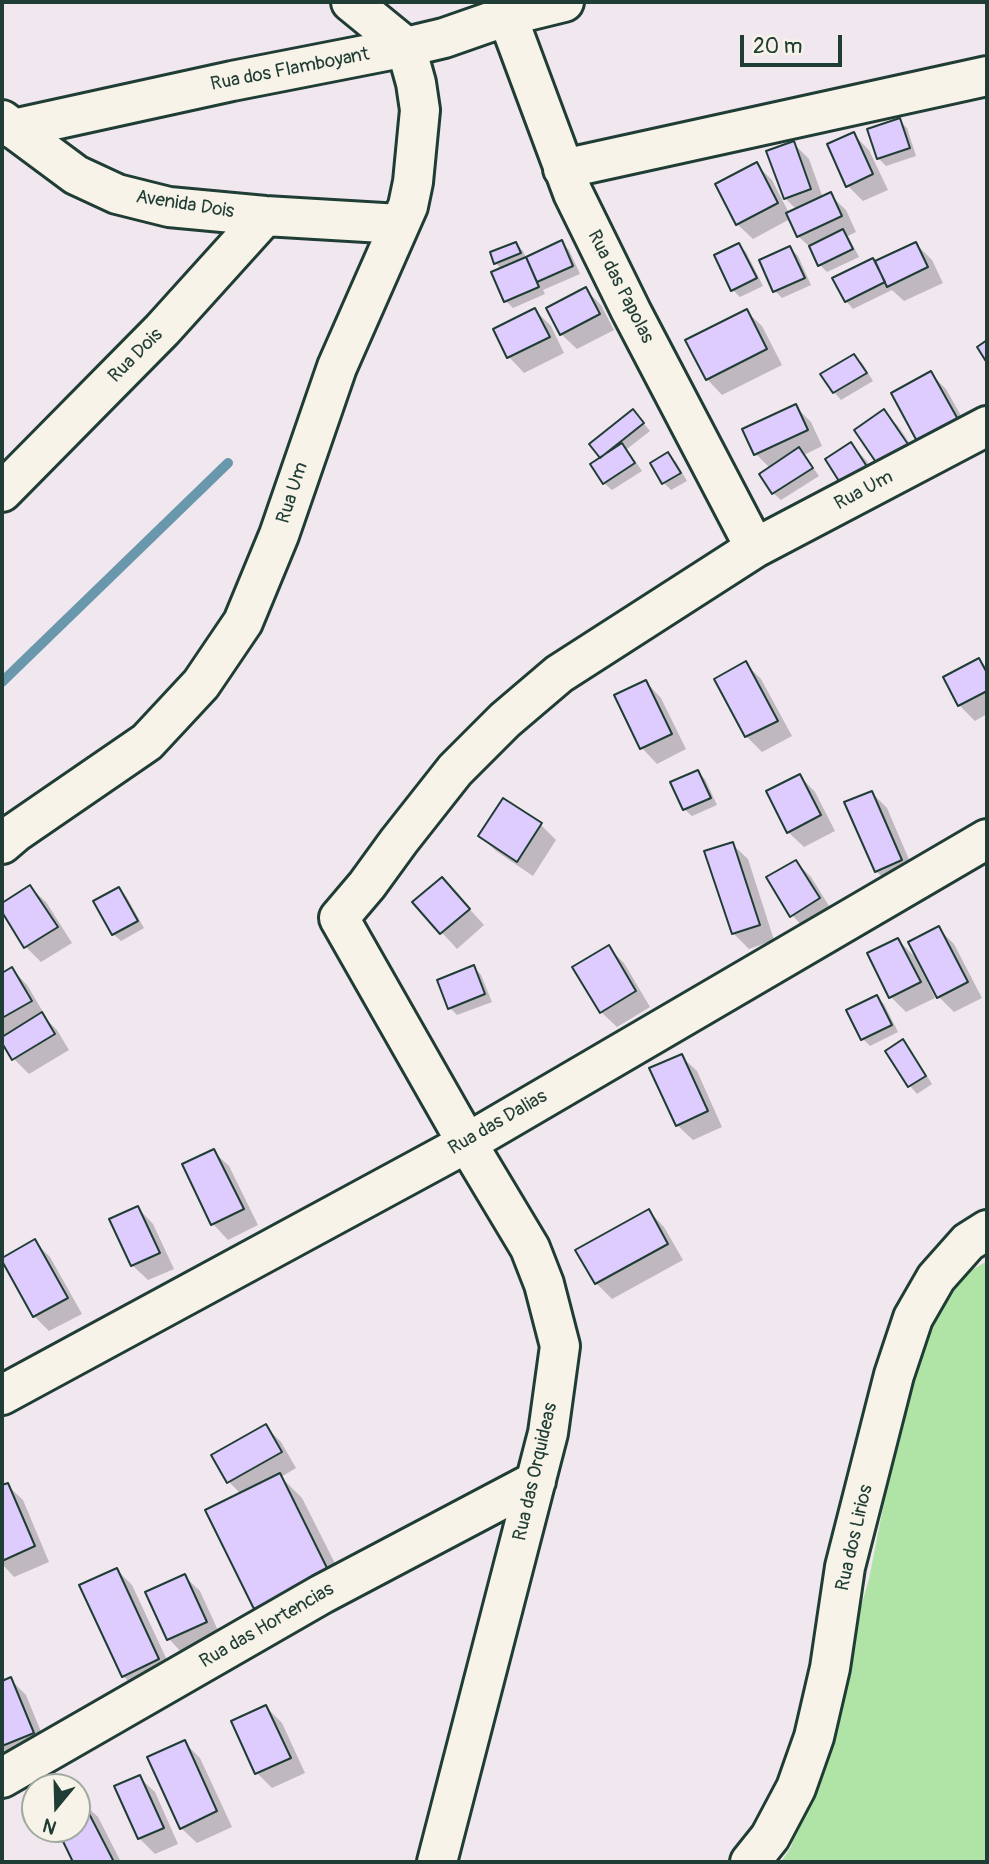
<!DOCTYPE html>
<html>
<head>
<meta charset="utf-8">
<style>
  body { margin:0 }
  #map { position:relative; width:989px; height:1864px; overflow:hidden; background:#f0e7ef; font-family:Pangolin,sans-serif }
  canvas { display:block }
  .frame { position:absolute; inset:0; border:4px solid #1f3d34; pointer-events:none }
  .north { position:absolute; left:21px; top:1773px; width:70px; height:70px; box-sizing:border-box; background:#f7f3e8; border:2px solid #a1aaa0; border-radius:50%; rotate:199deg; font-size:19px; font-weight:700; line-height:28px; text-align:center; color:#1f3d34 }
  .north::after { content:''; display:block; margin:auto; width:24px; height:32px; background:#1f3d34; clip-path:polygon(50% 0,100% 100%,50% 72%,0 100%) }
  .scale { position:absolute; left:740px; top:35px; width:102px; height:32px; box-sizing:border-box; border:4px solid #1f3d34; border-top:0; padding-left:9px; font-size:21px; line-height:24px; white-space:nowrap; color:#1f3d34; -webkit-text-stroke:5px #f7f3e8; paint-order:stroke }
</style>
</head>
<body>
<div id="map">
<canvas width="989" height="1864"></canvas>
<div class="frame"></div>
<div class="north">N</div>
<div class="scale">20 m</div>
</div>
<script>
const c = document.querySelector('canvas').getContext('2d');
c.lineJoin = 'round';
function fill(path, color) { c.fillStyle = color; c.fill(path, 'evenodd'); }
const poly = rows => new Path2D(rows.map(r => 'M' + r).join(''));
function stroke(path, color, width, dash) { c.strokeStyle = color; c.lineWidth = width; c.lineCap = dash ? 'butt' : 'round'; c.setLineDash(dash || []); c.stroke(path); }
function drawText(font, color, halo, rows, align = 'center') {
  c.font = font + ' Pangolin,sans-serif'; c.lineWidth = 7; c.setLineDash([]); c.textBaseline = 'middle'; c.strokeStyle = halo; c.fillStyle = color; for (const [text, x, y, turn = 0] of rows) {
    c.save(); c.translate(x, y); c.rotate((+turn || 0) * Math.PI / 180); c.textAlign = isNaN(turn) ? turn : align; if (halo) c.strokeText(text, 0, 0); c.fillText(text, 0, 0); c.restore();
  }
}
fill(poly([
  [987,1261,987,1862,781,1862,791,1847,869,1579,924,1299]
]), '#b0e4a6');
fill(poly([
  [899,120,907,128,916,156,886,166,878,158],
  [853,134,869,150,888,190,863,201,848,186],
  [793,143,809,159,823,198,830,195,846,210,856,232,848,236,859,257,827,272,820,265,813,250,798,236,790,219,753,239,737,224,757,165,772,180,789,213,797,210,785,198],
  [561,242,569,250,580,274,543,290,545,294,513,308,506,301,501,269,496,263,516,244,523,251,526,258],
  [916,244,932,260,943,283,904,301,892,290,853,309,846,301,875,263],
  [738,245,746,252,763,286,740,297,733,290],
  [790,248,798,256,811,285,782,298,775,291],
  [586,290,601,305,614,330,577,349,561,334],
  [535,310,551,326,564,353,524,373,509,357],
  [746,311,762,326,782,365,722,395,707,379],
  [854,356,862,363,873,381,841,400,834,392],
  [930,373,946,389,974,439,921,444],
  [796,407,811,422,822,446,804,455,819,476,781,500,773,493,770,468,756,454],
  [884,412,899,427,926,467,899,486],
  [894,427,898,427,919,457,916,459],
  [640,419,650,431,627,449,642,471,612,490,604,483,602,458,591,444],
  [851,445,866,460,889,496,866,511],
  [668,455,676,462,687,481,671,490,664,483],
  [979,660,987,668,987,714,975,721,959,705],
  [746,664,761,679,792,736,762,752,746,736],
  [646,682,661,698,686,749,657,764,642,748,616,696],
  [698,772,705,779,717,805,692,816,684,809],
  [800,776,815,792,835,831,804,847,788,832],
  [872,793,887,808,916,876,892,886,876,871],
  [541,825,556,840,533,876,496,851,480,836],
  [732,844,748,859,774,940,749,949,733,933],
  [796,862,811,877,834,914,807,931,792,915],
  [442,879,484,925,457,949,415,903],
  [30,887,46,902,72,943,41,962,26,947,2,909,2,905],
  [119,889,126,896,144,928,121,941,113,934],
  [939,929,954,944,982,998,954,1012,939,997],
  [898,940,915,957,935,998,906,1012,891,997],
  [608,947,624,963,650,1007,617,1027,601,1012],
  [474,967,481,975,492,1002,457,1015,450,1008],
  [12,969,27,985,46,1017,45,1018,57,1030,69,1050,29,1074,14,1059,3,1042,2,1043,2,975],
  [877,997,884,1004,898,1032,870,1046,863,1039],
  [903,1041,910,1049,932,1084,917,1094,910,1086,888,1051],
  [681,1056,697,1071,722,1127,693,1140,677,1125],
  [213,1151,229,1166,258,1225,228,1240,213,1224,184,1165],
  [138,1208,153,1224,174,1269,148,1280,132,1265],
  [649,1211,664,1227,683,1260,612,1299,596,1283],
  [35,1242,50,1257,82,1314,49,1331,34,1316],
  [265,1426,281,1442,296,1468,281,1477,302,1498,351,1595,279,1631,256,1608,241,1494,229,1482],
  [7,1485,23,1500,49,1562,14,1577,2,1564,2,1487],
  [117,1570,132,1585,174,1675,139,1691,123,1676],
  [184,1576,200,1591,221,1637,184,1655,169,1639,147,1593],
  [10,1679,26,1695,48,1749,16,1762,2,1748,2,1683],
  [266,1707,282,1723,305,1773,272,1788,257,1773],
  [184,1742,200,1758,232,1827,197,1843,181,1828],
  [139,1777,155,1792,178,1844,155,1854,139,1838,116,1787],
  [82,1802,98,1817,121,1862,75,1862,59,1829,77,1829,77,1804]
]), '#0003');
stroke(poly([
  [2,682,228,463]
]), '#6997ab', 10);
const building = poly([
  [900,118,910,148,877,159,867,129,900,118],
  [854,132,873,174,846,187,827,144,854,132],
  [794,141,811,189,784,199,766,151,794,141],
  [757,162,778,203,736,225,715,184,757,162],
  [831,192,842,216,797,237,786,213,831,192],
  [843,229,853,249,818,266,809,246,843,229],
  [562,240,573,266,537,282,526,257,562,240],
  [516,242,521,253,494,264,490,252,516,242],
  [916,242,928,267,887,287,875,261,916,242],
  [739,243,757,278,731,291,714,255,739,243],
  [790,246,805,278,773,292,759,260,790,246],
  [526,257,539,287,504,302,491,272,526,257],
  [873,258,885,282,845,302,832,278,873,258],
  [586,287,600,314,560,335,546,308,586,287],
  [535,308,550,337,507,358,493,329,535,308],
  [747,309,767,349,706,380,685,340,747,309],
  [987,340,987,363,977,347,987,340],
  [854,354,867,373,833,393,820,374,854,354],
  [931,371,960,423,919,445,891,393,931,371],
  [796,404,808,430,754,455,742,429,796,404],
  [633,409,644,423,600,458,589,444,633,409],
  [884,409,912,450,882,471,854,430,884,409],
  [851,442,875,479,849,497,825,459,851,442],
  [622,443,635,463,603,484,590,464,622,443],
  [799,447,813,468,772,494,759,474,799,447],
  [668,452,681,473,662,484,650,463,668,452],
  [979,658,987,673,987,691,958,706,943,677,979,658],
  [746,661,778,721,745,737,714,679,746,661],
  [646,680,672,734,640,749,614,695,646,680],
  [698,770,711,798,683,810,670,782,698,770],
  [800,774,821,815,787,833,766,791,800,774],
  [872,791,902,860,875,872,844,802,872,791],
  [503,798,542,823,517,862,478,836,503,798],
  [733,842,760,925,732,934,704,851,733,842],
  [796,860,820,898,790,917,766,877,796,860],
  [442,877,470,909,440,934,412,902,442,877],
  [30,885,58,927,24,948,2,912,2,903,30,885],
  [119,887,138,921,112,935,93,901,119,887],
  [939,926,968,982,937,998,908,942,939,926],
  [898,938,921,982,889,998,867,953,898,938],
  [609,945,636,991,600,1013,572,967,609,945],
  [474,965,485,994,448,1009,437,980,474,965],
  [12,967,32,1001,2,1018,2,973,12,967],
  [877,995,892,1025,861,1040,846,1010,877,995],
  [42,1012,55,1034,12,1060,2,1043,2,1037,42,1012],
  [903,1039,926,1076,908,1087,885,1051,903,1039],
  [682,1054,708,1111,676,1126,649,1068,682,1054],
  [214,1149,244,1209,211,1225,182,1164,214,1149],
  [138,1206,160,1253,131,1266,109,1219,138,1206],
  [649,1209,668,1244,595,1284,575,1250,649,1209],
  [35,1239,68,1298,33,1317,2,1261,2,1258,35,1239],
  [266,1424,282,1452,227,1483,211,1455,266,1424],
  [280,1473,329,1572,254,1609,205,1510,280,1473],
  [8,1483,35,1546,2,1561,2,1485,8,1483],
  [117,1568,159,1659,122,1677,79,1585,117,1568],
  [185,1574,207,1622,167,1640,145,1592,185,1574],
  [11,1677,34,1733,2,1746,2,1681,11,1677],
  [266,1705,291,1758,255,1774,231,1721,266,1705],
  [185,1740,217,1811,180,1829,147,1757,185,1740],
  [140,1775,164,1828,138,1839,114,1786,140,1775],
  [82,1800,114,1862,73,1862,57,1829,77,1829,77,1802,82,1800]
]);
fill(building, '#deccfe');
stroke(building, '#1f3d34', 2);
const minor = poly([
  [502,2,573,193,631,311,755,548],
  [2,120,76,175,117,194,169,207,265,216,400,224],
  [13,129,232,81,406,47,444,38,507,16,564,2],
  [563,169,987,76],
  [2,492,162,330,265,216],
  [2,844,16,832,147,742,201,684,243,622,279,535,337,367,408,206,413,182,420,110,416,83,406,47,351,2],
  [2,1395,467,1143,987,839],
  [2,1778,322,1594,536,1481],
  [437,1862,548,1433,560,1346,544,1284,530,1248,467,1143,339,918,367,885,399,841,455,770,505,720,559,674,755,548,987,426],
  [750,1862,770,1837,796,1788,814,1737,830,1668,845,1567,894,1375,913,1318,936,1278,968,1242,987,1230]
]);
stroke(minor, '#1f3d34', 44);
stroke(minor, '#f7f3e8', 38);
drawText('19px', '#1f3d34', '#f7f3e8', [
  ["Rua dos Flamboyant",290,70,-11],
  ["Avenida Dois",185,205,9],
  ["Rua das Papolas",620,287,63],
  ["Rua Dois",136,356,-45],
  ["Rua Um",864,491,-28],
  ["Rua Um",293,493,-72],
  ["Rua das Dalias",498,1123,-30],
  ["Rua das Orquideas",536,1472,-77],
  ["Rua dos Lirios",855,1538,-77],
  ["Rua das Hortencias",267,1626,-30]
]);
</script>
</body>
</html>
